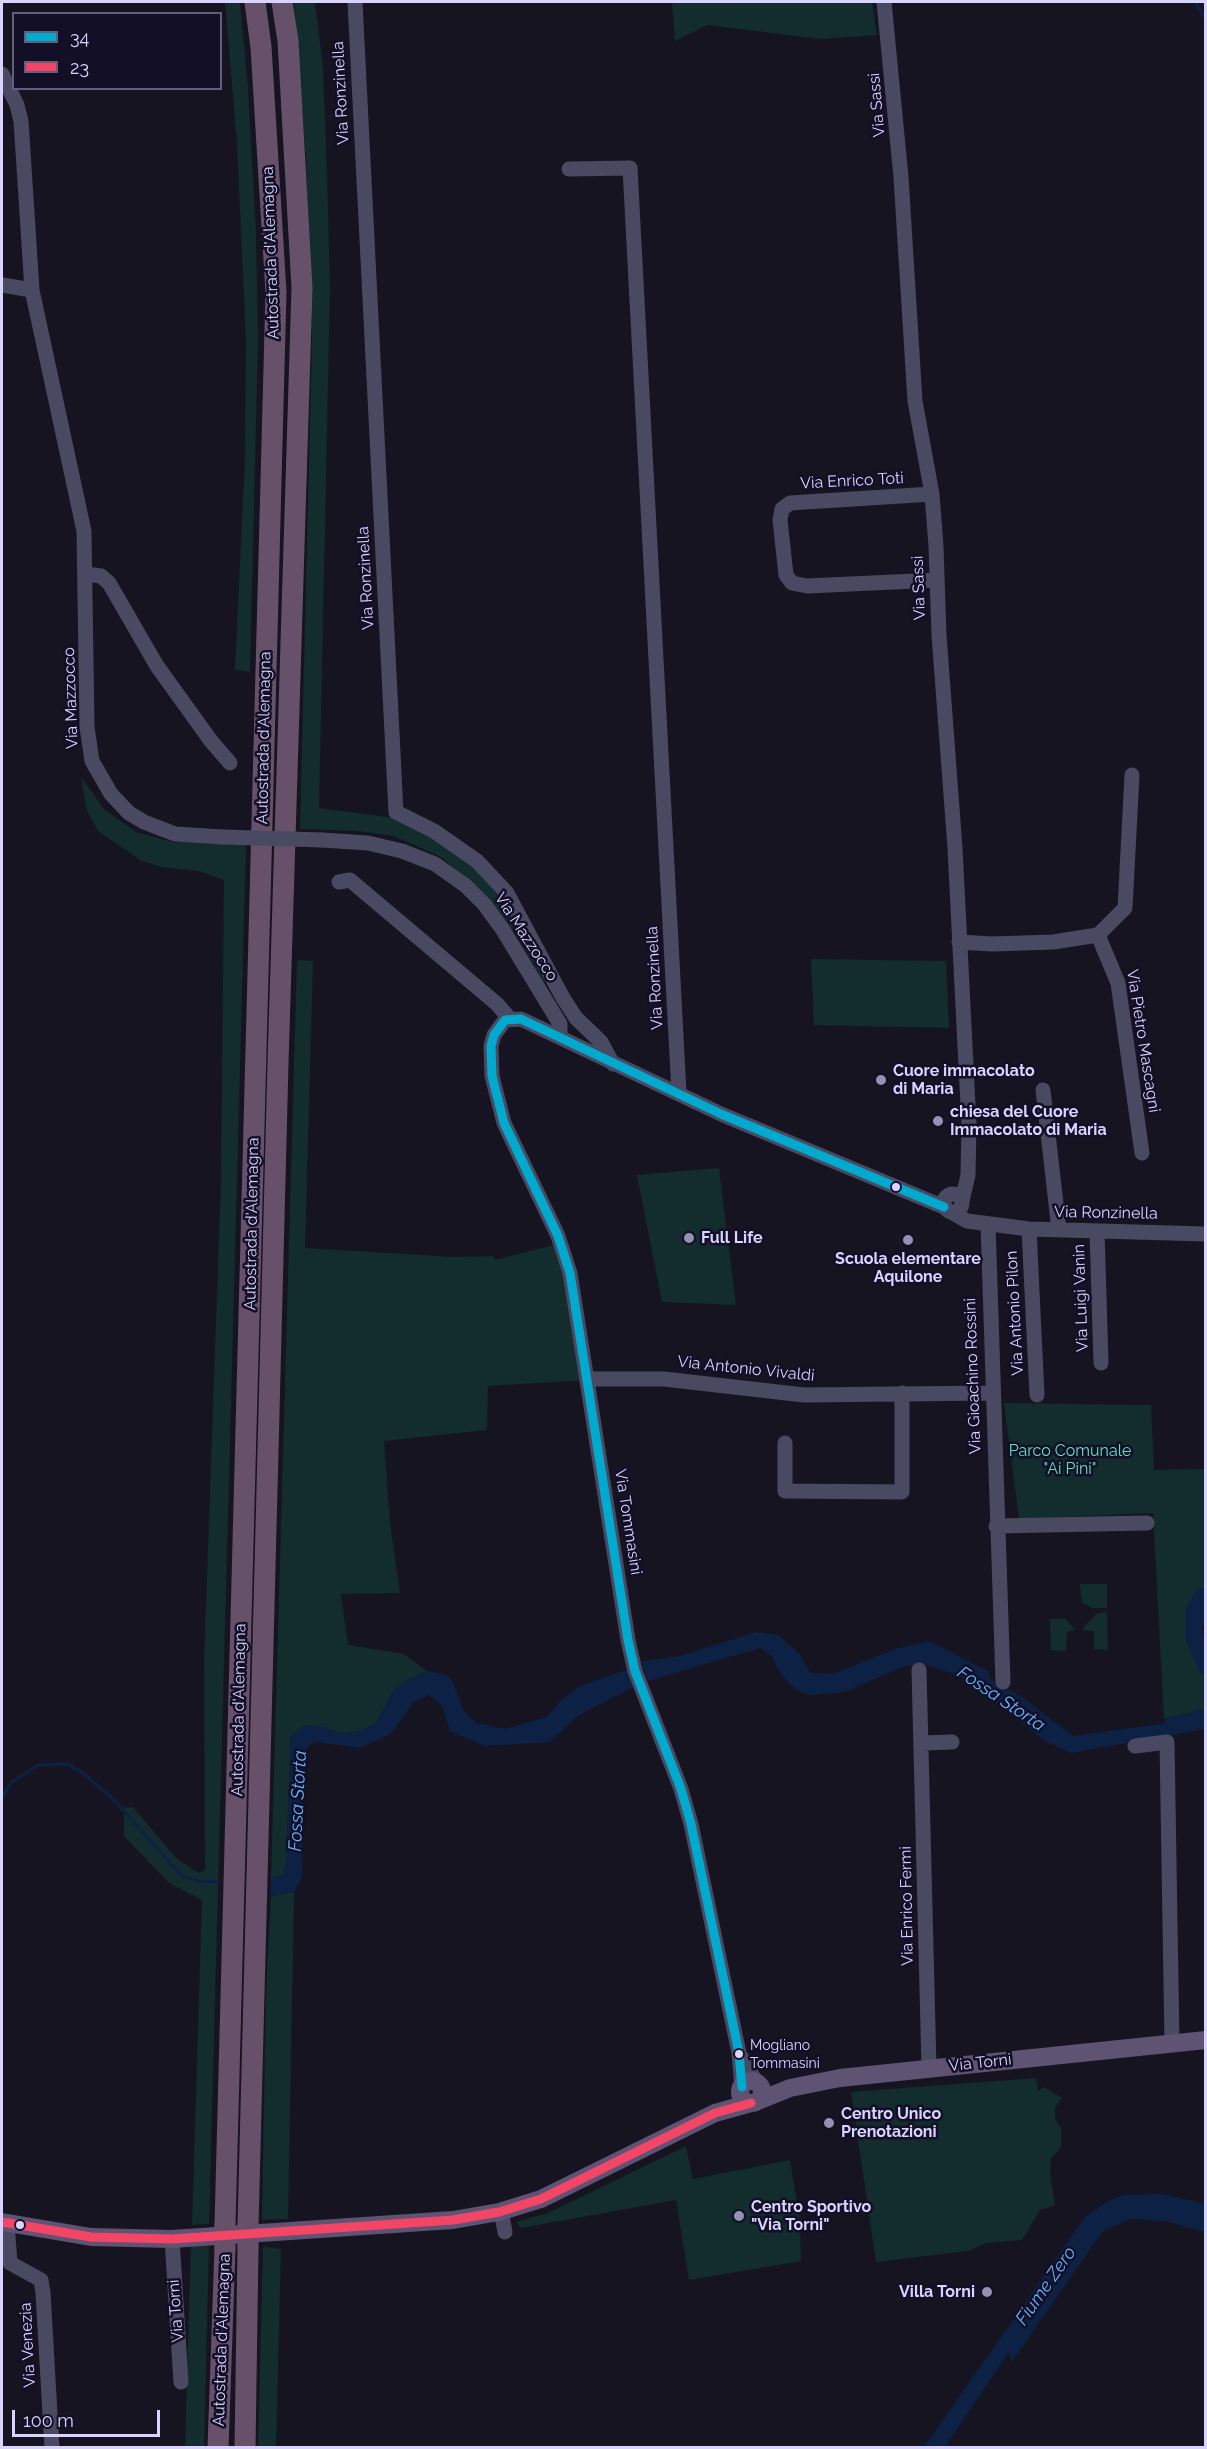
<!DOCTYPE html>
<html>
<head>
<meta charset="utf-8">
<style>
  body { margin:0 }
  #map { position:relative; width:1207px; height:2449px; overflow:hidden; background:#161421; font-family:Raleway,sans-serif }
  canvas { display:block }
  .frame { position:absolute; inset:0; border:3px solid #d9d4ff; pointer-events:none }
  .legend { position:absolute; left:12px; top:12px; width:210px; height:78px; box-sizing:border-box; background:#130f26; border:2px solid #625e7d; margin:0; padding:8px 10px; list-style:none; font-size:18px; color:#d9d4ff }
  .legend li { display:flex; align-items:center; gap:12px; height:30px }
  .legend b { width:30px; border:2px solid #625e7d }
  .scale { position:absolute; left:12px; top:2410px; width:148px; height:27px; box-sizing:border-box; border:3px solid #d9d4ff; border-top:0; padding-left:8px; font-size:18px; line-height:21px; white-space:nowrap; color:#d9d4ff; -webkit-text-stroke:4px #130f26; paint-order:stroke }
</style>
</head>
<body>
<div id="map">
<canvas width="1207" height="2449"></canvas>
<div class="frame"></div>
<ul class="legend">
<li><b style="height:8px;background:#00a9ce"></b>34</li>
<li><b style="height:8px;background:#f34667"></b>23</li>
</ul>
<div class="scale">100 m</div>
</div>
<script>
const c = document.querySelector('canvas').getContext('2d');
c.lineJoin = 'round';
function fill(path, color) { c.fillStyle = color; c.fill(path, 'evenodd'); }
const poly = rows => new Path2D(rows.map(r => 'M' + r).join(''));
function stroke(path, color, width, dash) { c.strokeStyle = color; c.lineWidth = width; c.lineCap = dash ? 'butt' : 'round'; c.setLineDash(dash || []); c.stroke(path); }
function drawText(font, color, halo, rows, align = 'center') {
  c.font = font + ' Raleway,sans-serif'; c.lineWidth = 5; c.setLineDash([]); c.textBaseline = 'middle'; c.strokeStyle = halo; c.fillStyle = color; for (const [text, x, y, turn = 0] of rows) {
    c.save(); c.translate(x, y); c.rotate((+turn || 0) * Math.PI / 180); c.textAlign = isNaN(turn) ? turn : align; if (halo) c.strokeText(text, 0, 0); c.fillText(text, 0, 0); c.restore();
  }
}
fill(poly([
  [225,2,240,2,248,88,256,232,258,340,250,672,235,670,245,457,246,342,237,143],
  [294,2,315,2,323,68,327,173,330,286,319,808,395,818,451,840,502,886,539,948,545,984,515,933,482,892,441,857,394,836,357,831,300,829,312,340,306,159],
  [672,2,872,2,877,35,821,39,707,25,675,41],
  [81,777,104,809,136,832,173,842,246,845,209,2224,192,2225,202,1900,169,1883,124,1836,124,1808,133,1807,176,1858,199,1873,205,1870,204,1661,221,1181,224,880,199,871,161,867,140,860,98,831,87,811],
  [811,959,946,961,949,1028,814,1025],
  [297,960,313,961,305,1248,454,1257,493,1256,495,1260,553,1245,562,1269,586,1380,488,1386,487,1430,384,1441,390,1522,400,1593,341,1594,348,1645,404,1654,427,1671,406,1681,394,1690,376,1723,364,1730,343,1734,324,1727,291,1735,286,1862,284,1875,271,1878],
  [719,1168,736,1305,662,1302,637,1175],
  [1004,1403,1151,1405,1154,1470,1205,1469,1205,1588,1197,1589,1200,1672,1205,1676,1205,1709,1164,1719,1153,1513,1019,1519],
  [1080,1584,1107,1584,1107,1608,1093,1608,1082,1603],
  [1107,1612,1108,1650,1094,1649,1094,1631,1084,1630,1083,1628,1096,1614],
  [1065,1618,1075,1630,1067,1632,1066,1651,1051,1650,1050,1619],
  [294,1892,288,2219,262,2220,266,1992,271,1896],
  [1036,2078,1038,2091,1044,2087,1062,2098,1055,2108,1055,2119,1061,2128,1061,2148,1051,2158,1050,2171,1055,2205,1040,2210,1022,2240,987,2243,968,2251,876,2262,851,2092],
  [686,2146,693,2179,790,2160,800,2222,801,2261,689,2280,676,2200,521,2228,516,2222,548,2213],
  [209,2242,204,2447,185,2448,191,2243],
  [263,2246,281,2249,276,2447,258,2447]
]), '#132c2d');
fill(poly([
  [1205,1588,1205,1622,1202,1627,1205,1643,1205,1676,1200,1672,1186,1642,1186,1609,1197,1589],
  [756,1632,778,1635,798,1652,811,1673,832,1674,898,1648,930,1641,989,1672,990,1679,1022,1697,1073,1736,1160,1724,1166,1723,1164,1719,1205,1709,1205,1729,1071,1753,1045,1741,960,1676,926,1665,905,1666,844,1692,812,1695,802,1693,790,1685,778,1670,772,1656,760,1648,648,1681,641,1661,680,1656],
  [628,1669,635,1686,578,1716,550,1742,484,1746,450,1731,442,1706,429,1695,414,1702,391,1734,360,1748,315,1742,307,1747,303,1769,302,1877,294,1892,271,1896,271,1878,284,1875,286,1862,291,1735,305,1725,324,1727,343,1734,364,1730,376,1723,394,1690,406,1681,427,1671,444,1674,452,1680,464,1711,476,1723,505,1729,547,1717,561,1700,578,1687],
  [1163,2194,1205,2204,1205,2232,1165,2221,1130,2219,1102,2232,1011,2363,1009,2352,947,2444,948,2447,924,2447,1085,2217,1110,2200,1125,2195]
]), '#0d2144');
stroke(poly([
  [1195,2,1206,19],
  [2,1797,12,1782,38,1765,68,1764,83,1773,112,1798,182,1876,199,1881,218,1882]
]), '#0d2144', 3);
stroke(poly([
  [355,2,396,812,434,831,477,861,507,893,563,998,576,1018,601,1042,613,1064],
  [884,2,901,177,915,401,932,494,936,546,939,635,955,848,969,1125,968,1175,962,1201],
  [2,74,17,105,21,121,32,290,84,531,87,727,92,761,111,794,129,813,144,822,175,834,222,837],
  [569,169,630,168,679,1093],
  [2,285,32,290],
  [932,494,790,503,782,509,780,520,786,575,792,583,807,586,937,580],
  [86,574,101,576,109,583,157,666,211,741,230,763],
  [322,840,368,843,402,851,435,864,466,886,484,904,503,930,560,1024,560,1037],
  [339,882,350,880,497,1004,510,1019],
  [1098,935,1125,908,1132,775],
  [959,942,992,944,1053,942,1098,935,1118,983,1142,1153],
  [1043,1090,1059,1230],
  '944 1203a9 9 0 1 1 18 0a9 9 0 1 1-18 0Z',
  [953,1213,967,1221,1029,1229,1206,1234],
  [988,1224,1003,1682],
  [1029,1229,1037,1395],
  [1097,1231,1101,1363],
  [587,1379,664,1379,804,1395,992,1393],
  [785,1443,785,1491,902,1492,902,1393],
  [996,1526,1147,1523],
  [919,1670,929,2068],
  [921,1743,952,1742],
  [1135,1746,1167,1742,1172,2043],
  [743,2059,756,2082],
  [742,2087,739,2053,691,1824,681,1789,635,1671,628,1640,570,1273,558,1236,504,1123,492,1076,491,1046,494,1035,505,1020,521,1019,721,1114,944,1207],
  [501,2211,505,2232],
  [7,2223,10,2263,41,2280,43,2293,52,2448],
  [172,2239,181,2382]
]), '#4a4962', 15);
stroke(poly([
  '740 2092a11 11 0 1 1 22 0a11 11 0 1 1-22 0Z',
  [758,2101,790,2088,840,2078,1206,2040],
  [2,2222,91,2237,172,2239,453,2220,499,2212,541,2199,715,2113,751,2103]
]), '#5e5373', 18);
stroke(poly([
  [225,2225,276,292,261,47,255,2],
  [248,2225,278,1063,302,288,288,41,282,2],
  [218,2448,225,2248],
  [245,2448,248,2247]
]), '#67516a', 21);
stroke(poly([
  [222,837,322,840]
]), '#4a4962', 15);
stroke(poly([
  [248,2247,248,2225],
  [225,2248,225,2225]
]), '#67516a', 21);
stroke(poly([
  [742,2087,739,2053,691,1824,681,1789,635,1671,628,1640,570,1273,558,1236,504,1123,492,1076,491,1046,494,1035,505,1020,521,1019,721,1114,944,1207]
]), '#00a9ce', 9);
stroke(poly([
  [2,2222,91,2237,172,2239,453,2220,499,2212,541,2199,715,2113,751,2103]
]), '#f34667', 9);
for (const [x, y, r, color] of [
  [881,1080,6,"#9591b1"],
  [938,1121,6,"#9591b1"],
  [896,1187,5,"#d9d4ff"],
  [689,1238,6,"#9591b1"],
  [908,1240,6,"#9591b1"],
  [739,2054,5,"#d9d4ff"],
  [829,2123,6,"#9591b1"],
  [739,2216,6,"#9591b1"],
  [20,2225,5,"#d9d4ff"],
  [987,2292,6,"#9591b1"]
]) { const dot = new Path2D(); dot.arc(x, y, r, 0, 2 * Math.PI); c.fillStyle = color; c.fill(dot); stroke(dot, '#130f26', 2); }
drawText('14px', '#d9d4ff', '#130f26', [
  ["Mogliano",750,2046],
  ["Tommasini",750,2064]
], 'left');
drawText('16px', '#d9d4ff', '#130f26', [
  ["Via Ronzinella",341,93,-93],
  ["Via Sassi",877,105,-95],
  ["Autostrada d'Alemagna",271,253,-92],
  ["Via Enrico Toti",852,481,-3],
  ["Via Ronzinella",366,578,-93],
  ["Via Sassi",919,588,-92],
  ["Via Mazzocco",71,698,-92],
  ["Autostrada d'Alemagna",264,738,-89],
  ["Via Mazzocco",526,937,57],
  ["Via Ronzinella",655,978,-93],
  ["Via Pietro Mascagni",1143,1041,81],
  ["Via Ronzinella",1106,1213,1],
  ["Autostrada d'Alemagna",252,1224,-89],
  ["Via Luigi Vanin",1081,1298,-92],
  ["Via Antonio Pilon",1015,1313,-93],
  ["Via Antonio Vivaldi",746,1369,6],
  ["Via Gioachino Rossini",973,1376,-92],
  ["Via Tommasini",628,1522,81],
  ["Autostrada d'Alemagna",239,1710,-89],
  ["Via Enrico Fermi",907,1906,-91],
  ["Via Torni",980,2063,-6],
  ["Via Torni",176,2311,-94],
  ["Autostrada d'Alemagna",222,2340,-88],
  ["Via Venezia",28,2345,-93]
]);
drawText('bold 16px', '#d9d4ff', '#130f26', [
  ["Cuore immacolato",893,1071],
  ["di Maria",893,1089],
  ["chiesa del Cuore",950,1112],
  ["Immacolato di Maria",950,1130],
  ["Full Life",701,1238],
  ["Scuola elementare",908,1259,"center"],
  ["Aquilone",908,1277,"center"],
  ["Centro Unico",841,2114],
  ["Prenotazioni",841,2132],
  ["Centro Sportivo",751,2207],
  ["\"Via Torni\"",751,2225],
  ["Villa Torni",975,2292,"right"]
], 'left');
drawText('16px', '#5fe0c0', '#130f26', [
  ["Parco Comunale",1070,1451],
  ["\"Ai Pini\"",1070,1469]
]);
drawText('italic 18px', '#62b6ff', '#130f26', [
  ["Fossa Storta",1001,1699,34],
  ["Fossa Storta",298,1801,-87],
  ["Fiume Zero",1046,2286,-55]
]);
</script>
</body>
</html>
